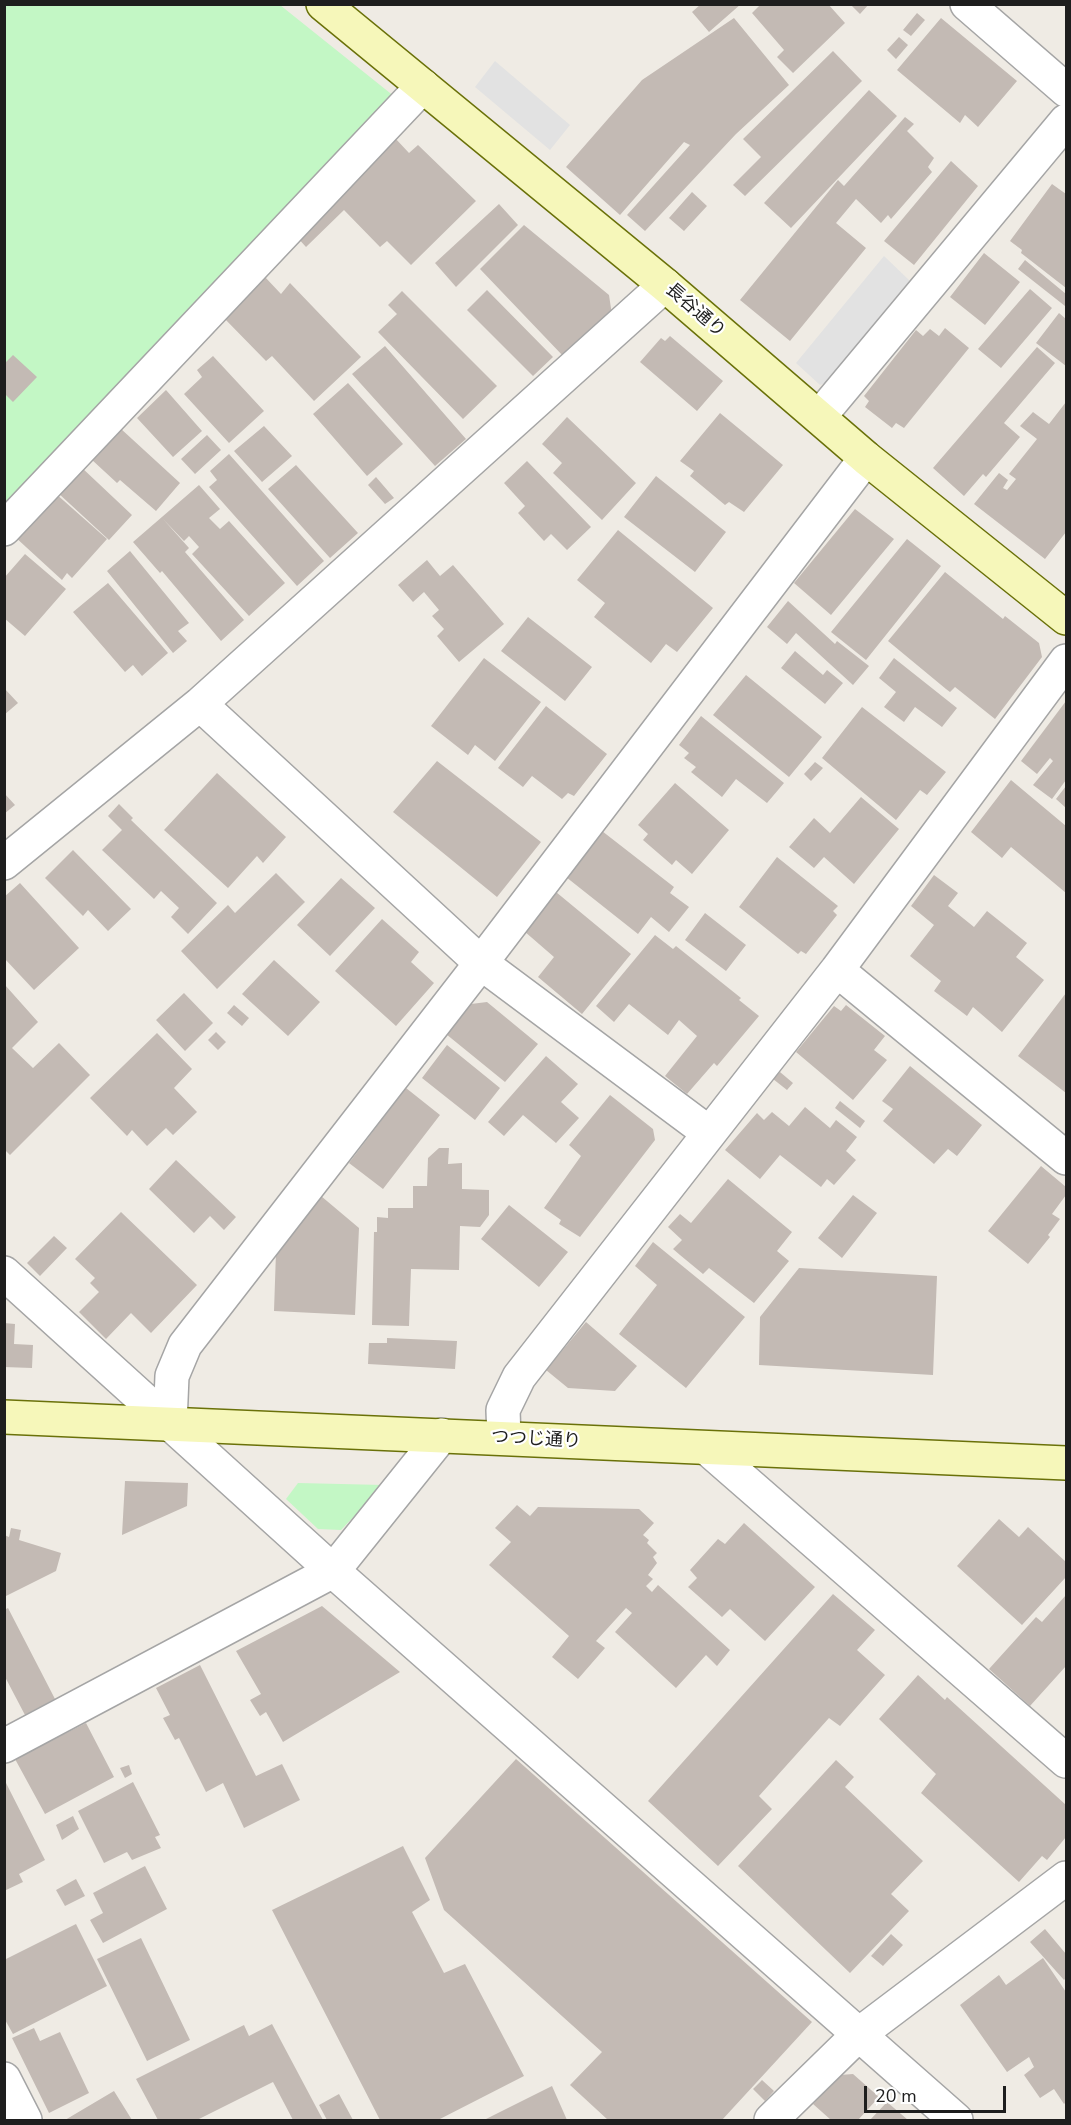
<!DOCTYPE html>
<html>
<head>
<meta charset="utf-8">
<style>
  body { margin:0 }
  #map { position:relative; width:1071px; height:2125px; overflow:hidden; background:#efebe4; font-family:"Nunito Sans",sans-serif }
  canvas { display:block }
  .frame { position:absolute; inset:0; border:6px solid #1e1e1e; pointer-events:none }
  .scale { position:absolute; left:864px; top:2086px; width:142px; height:27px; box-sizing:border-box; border:3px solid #1e1e1e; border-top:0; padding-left:8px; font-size:18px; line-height:21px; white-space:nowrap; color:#1e1e1e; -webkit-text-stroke:4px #fff; paint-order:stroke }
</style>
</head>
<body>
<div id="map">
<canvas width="1071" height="2125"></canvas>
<div class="frame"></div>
<div class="scale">20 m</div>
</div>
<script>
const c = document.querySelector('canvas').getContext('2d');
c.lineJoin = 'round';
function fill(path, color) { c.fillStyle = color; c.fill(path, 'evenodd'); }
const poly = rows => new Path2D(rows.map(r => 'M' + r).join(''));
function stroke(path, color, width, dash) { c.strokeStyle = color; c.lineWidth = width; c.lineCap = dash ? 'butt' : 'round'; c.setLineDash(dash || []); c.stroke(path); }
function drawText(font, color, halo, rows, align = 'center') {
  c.font = font + ' "Nunito Sans","Noto Sans JP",sans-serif'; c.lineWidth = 4.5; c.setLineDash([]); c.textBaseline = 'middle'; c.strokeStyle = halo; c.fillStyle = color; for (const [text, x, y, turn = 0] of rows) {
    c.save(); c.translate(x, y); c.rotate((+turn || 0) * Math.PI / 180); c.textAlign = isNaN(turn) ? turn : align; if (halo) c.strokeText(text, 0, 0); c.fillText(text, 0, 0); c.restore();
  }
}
fill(poly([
  [5,5,280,5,395,97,5,511],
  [298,1483,384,1485,341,1530,318,1529,286,1499]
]), '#c3f7c5');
fill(poly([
  [495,61,570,125,550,150,475,87],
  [884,256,910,281,828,382,820,385,796,363]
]), '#e2e2e2');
fill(poly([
  [701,4,741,4,709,32,692,12],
  [761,4,828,4,845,23,793,73,777,57,784,50,752,13],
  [850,4,869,4,860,14],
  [917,13,925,20,911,36,903,30],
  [734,18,789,85,736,134,645,231,627,215,690,145,684,142,620,215,566,167,642,80],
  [941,18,1017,81,978,127,965,115,960,123,897,70],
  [899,37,908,45,896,59,887,50],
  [833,51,862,81,745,196,733,185,761,157,743,139],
  [869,90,897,116,791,228,764,203],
  [905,117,914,124,907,131,934,158,928,167,932,172,891,219,888,215,881,223,856,199,836,223,866,248,790,341,740,300,838,180,844,186],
  [395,138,409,153,418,145,476,201,411,265,387,241,380,247,344,210,306,247,296,236],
  [951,161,978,186,914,265,884,241],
  [1052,184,1066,194,1066,288,1021,253,1022,250,1010,241],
  [692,192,707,206,684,231,669,218],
  [499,204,518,225,456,287,435,263],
  [524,225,609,295,612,315,564,357,480,269],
  [984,253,1020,282,985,325,950,297],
  [1025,260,1066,294,1065,306,1018,269],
  [265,277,281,294,290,283,361,357,314,401,272,356,266,361,223,317],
  [1030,289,1052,308,1001,368,978,349],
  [487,290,553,357,533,376,467,310],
  [402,291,497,386,463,419,378,332,397,314,388,305],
  [1059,313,1066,319,1066,366,1036,343],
  [945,328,969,348,904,428,896,423,892,428,865,407,869,401,864,396,916,330,923,336,930,329,939,336],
  [670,336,723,381,697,411,640,362,661,338,665,341],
  [385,346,466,439,435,466,352,374],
  [1037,347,1055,363,1004,423,1020,437,986,477,983,474,964,496,933,468],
  [13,355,37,377,13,402,4,393,4,364],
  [213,356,264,411,229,443,184,394,202,377,197,370],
  [348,383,403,444,367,476,313,414],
  [166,390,202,431,173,457,137,418],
  [1066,402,1066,532,1045,559,974,504,999,473,1008,480,1003,488,1007,490,1016,479,1009,474,1037,439,1020,426,1033,412,1049,424],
  [720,413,783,465,744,512,729,502,725,505,690,476,694,471,680,461],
  [567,417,636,483,602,520,553,473,562,463,542,444],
  [264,426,292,456,262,482,234,451],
  [120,428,180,483,156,511,120,480,117,483,91,459],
  [207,435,221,450,195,474,181,459],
  [229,454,324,561,297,586,209,487,217,480,210,471],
  [527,461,591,527,567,550,551,534,544,541,518,513,525,506,504,483],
  [296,465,358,533,330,558,268,489],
  [80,466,132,515,109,540,57,492],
  [656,476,726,532,695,572,624,517],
  [376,477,394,498,385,504,368,485],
  [199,485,220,509,209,518,220,529,229,521,285,583,249,616,192,554,199,547,189,536,184,541,163,519,189,548,185,552,244,620,221,641,162,571,160,573,133,542],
  [55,493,107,539,72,578,67,573,62,580,14,536],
  [855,509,894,539,831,615,794,583],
  [618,530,713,608,677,652,666,644,651,663,594,617,605,603,577,580],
  [907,539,941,566,866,660,831,632],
  [130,551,189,623,178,631,187,641,173,653,107,571],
  [25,554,66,589,25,636,4,618,4,578],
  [427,560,440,576,453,565,504,624,459,662,437,636,444,629,432,616,439,610,424,592,413,602,398,585],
  [945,572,1003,619,1005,616,1039,643,1042,657,995,719,955,687,950,692,946,689,888,641],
  [108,583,168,653,142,676,133,665,125,672,73,612],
  [788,601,835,644,837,641,869,666,853,685,796,633,787,644,767,627],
  [528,617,592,667,565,701,501,651],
  [795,651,823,675,827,670,843,683,825,704,781,668],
  [484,658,541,702,495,761,475,745,468,755,431,726],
  [894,658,957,708,942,727,915,707,904,722,884,707,896,692,879,678],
  [746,675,822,737,789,777,713,715],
  [4,688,18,703,4,715],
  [1066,701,1066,780,1052,799,1033,785,1053,761,1050,758,1037,774,1021,761],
  [546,706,607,754,574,796,568,793,562,799,532,776,523,787,498,768],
  [862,707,946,772,927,795,920,790,896,820,822,758],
  [701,716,784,783,767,803,736,779,722,797,691,772,696,767,684,758,689,753,679,745],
  [437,761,541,842,497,897,393,812],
  [815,762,823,768,811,781,804,774],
  [217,773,286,837,263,863,257,856,228,888,164,830],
  [1011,780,1066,826,1066,893,1011,847,1002,858,971,832],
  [675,783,729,830,692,874,676,860,672,865,643,840,648,834,638,825],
  [1066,786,1066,808,1056,799],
  [4,793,15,805,4,814],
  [861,797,899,829,854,884,824,857,814,868,789,847,814,818,830,833],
  [119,804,133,818,131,820,217,903,188,934,171,917,179,908,161,891,154,899,102,850,122,830,108,816],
  [602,831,674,887,670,893,689,907,669,932,651,917,638,934,566,877],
  [73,850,131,909,108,931,88,910,83,916,45,878],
  [777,857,838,906,833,911,837,915,806,954,801,951,798,954,739,907],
  [276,873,305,902,217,989,181,951,228,905,235,913],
  [934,875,958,893,948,906,974,927,987,911,1027,943,1016,957,1044,980,1002,1032,973,1007,967,1016,934,991,941,981,910,956,934,925,911,906],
  [341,878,375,908,330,956,297,925],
  [20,883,79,948,34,990,4,958,4,897],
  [556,892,631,954,582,1014,538,977,554,957,524,931],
  [705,913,746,945,726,971,685,940],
  [382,919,419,952,411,962,434,983,396,1026,335,971],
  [655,935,673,949,676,946,741,998,739,1000,759,1016,717,1066,714,1063,687,1094,665,1076,697,1036,679,1020,668,1035,629,1004,614,1022,596,1006],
  [274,960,320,1002,288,1036,242,994],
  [5,985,38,1022,12,1048,33,1068,59,1043,90,1075,10,1155,5,1150],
  [184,993,213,1023,185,1051,156,1020],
  [1066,993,1066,1093,1018,1056],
  [487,1002,538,1044,505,1082,446,1034,471,1004],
  [234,1005,249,1018,242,1026,227,1013],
  [846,1005,885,1036,874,1050,887,1060,853,1100,796,1052,834,1006,841,1011],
  [216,1032,226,1042,218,1050,208,1040],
  [157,1033,192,1069,174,1088,197,1112,173,1135,166,1128,147,1146,132,1130,127,1136,90,1098],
  [447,1045,500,1088,475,1120,422,1078],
  [546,1056,578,1084,561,1102,579,1118,556,1143,523,1115,504,1136,488,1122],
  [910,1066,982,1125,957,1156,948,1149,934,1164,883,1121,893,1109,882,1101],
  [780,1072,793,1083,787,1090,773,1079],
  [406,1088,440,1115,383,1189,349,1163],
  [610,1095,653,1129,655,1140,580,1237,559,1224,561,1220,544,1208,581,1156,569,1145],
  [840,1101,865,1121,860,1128,835,1108],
  [805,1107,830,1128,836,1120,857,1137,846,1151,856,1160,834,1185,827,1179,821,1187,780,1155,760,1179,725,1150,757,1113,764,1120,772,1112,789,1126],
  [439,1148,449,1148,448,1164,462,1163,462,1189,489,1190,489,1215,480,1227,460,1226,459,1270,411,1269,409,1326,372,1325,374,1232,377,1232,377,1217,388,1218,388,1208,413,1208,413,1186,427,1186,428,1158],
  [176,1160,236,1217,224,1230,210,1216,194,1233,149,1189],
  [1041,1166,1066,1187,1066,1195,1052,1214,1060,1219,1048,1235,1050,1237,1028,1264,988,1231],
  [728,1179,792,1232,777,1251,789,1261,754,1303,709,1268,703,1274,680,1255,673,1249,682,1240,668,1227,680,1214,691,1223],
  [853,1195,877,1213,842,1258,818,1238],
  [321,1196,359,1228,355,1315,274,1311,276,1252],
  [509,1205,568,1252,539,1287,481,1239],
  [121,1212,197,1285,151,1333,131,1313,106,1339,79,1312,99,1292,90,1283,95,1278,75,1259],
  [54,1236,67,1248,40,1276,27,1263],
  [653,1242,745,1317,686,1388,619,1334,657,1285,635,1266],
  [799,1268,937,1276,933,1375,759,1365,760,1317],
  [586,1322,637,1366,615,1391,568,1388,546,1370],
  [4,1323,15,1324,14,1344,33,1345,32,1368,4,1367],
  [387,1338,457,1341,455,1369,368,1364,369,1343,387,1343],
  [125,1481,188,1483,187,1506,122,1535],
  [517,1505,530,1516,538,1507,639,1509,654,1523,643,1535,649,1540,647,1543,657,1553,653,1557,657,1563,648,1575,653,1579,646,1586,652,1592,658,1585,730,1650,717,1666,706,1655,676,1688,615,1632,632,1613,626,1608,596,1641,605,1648,578,1679,552,1657,569,1636,489,1565,511,1542,495,1528],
  [999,1519,1019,1537,1028,1527,1066,1562,1066,1577,1022,1625,957,1566],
  [744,1523,815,1587,765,1641,730,1609,722,1617,688,1587,697,1578,690,1570,718,1539,725,1544],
  [11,1528,21,1530,19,1540,61,1553,56,1571,4,1597,4,1535,9,1537],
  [833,1594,875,1630,857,1650,885,1675,840,1726,829,1718,759,1796,772,1809,718,1866,648,1801],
  [1066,1595,1066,1666,1030,1706,989,1669,1036,1617,1042,1622],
  [322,1606,400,1672,283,1742,266,1712,260,1716,250,1700,261,1694,236,1651],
  [8,1608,55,1699,25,1715,4,1675,4,1610],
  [200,1665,256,1776,282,1764,300,1800,244,1828,223,1783,206,1792,179,1738,175,1740,163,1718,170,1715,156,1688],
  [918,1675,945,1700,947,1697,1066,1805,1066,1837,1047,1860,1042,1856,1019,1882,921,1793,936,1774,879,1719],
  [86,1723,114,1777,45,1814,15,1759],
  [516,1759,812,2022,722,2120,608,2120,570,2085,602,2052,444,1910,425,1858],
  [836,1760,854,1777,845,1787,923,1861,891,1894,909,1911,850,1973,738,1866],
  [129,1765,132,1774,125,1778,120,1768],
  [4,1779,45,1860,19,1874,23,1882,4,1891],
  [133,1782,160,1835,155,1837,161,1848,132,1860,127,1852,104,1863,78,1811],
  [73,1816,79,1829,62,1840,56,1825],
  [403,1846,430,1900,412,1912,444,1973,465,1964,524,2076,438,2120,380,2120,272,1910],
  [145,1866,167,1909,103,1943,90,1920,103,1913,93,1893],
  [76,1879,85,1896,65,1906,56,1890],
  [76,1924,107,1986,13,2034,4,2018,4,1960],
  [1045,1929,1066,1954,1066,1978,1064,1980,1030,1942],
  [891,1934,903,1945,883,1966,871,1956],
  [141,1938,190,2040,147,2061,97,1959],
  [1043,1958,1066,1992,1066,2102,1064,2104,1054,2089,1040,2098,1024,2075,1034,2067,1029,2057,1007,2072,960,2005,999,1975,1006,1985],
  [272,2024,323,2120,293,2120,273,2082,197,2120,158,2120,136,2079,244,2025,249,2036],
  [34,2028,40,2041,60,2032,89,2093,49,2113,12,2038],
  [853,2074,879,2097,858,2120,831,2120,813,2104,840,2075],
  [762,2080,774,2091,765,2101,753,2089],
  [552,2086,567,2120,484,2120],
  [114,2091,132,2120,65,2120],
  [339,2094,353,2120,327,2120,319,2105],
  [887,2102,908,2120,870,2120]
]), '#c3bab4');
const street = poly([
  [967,4,1066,90],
  [819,417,1066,121],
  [4,529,423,86],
  [200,704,481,963,709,1133],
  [4,863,200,704,665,285],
  [837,970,1066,1158],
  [4,1273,333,1571,956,2120],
  [170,1423,172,1376,185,1345,481,963,866,458],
  [504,1438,503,1410,519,1377,837,970,1066,661],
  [708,1449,1066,1761],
  [4,1746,333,1571,442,1435],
  [4,2079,25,2120],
  [771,2120,858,2035,1066,1878]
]);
const secondary = poly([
  [323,4,665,285,866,458,1066,618],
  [4,1417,1066,1463]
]);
stroke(street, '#a5a5a5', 36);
stroke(secondary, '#6a7109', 36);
stroke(street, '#fff', 33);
stroke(secondary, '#f6f7ba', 33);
drawText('18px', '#1e1e1e', '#fff', [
  ["長谷通り",695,311,41],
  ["つつじ通り",536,1440,3]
]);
</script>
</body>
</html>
